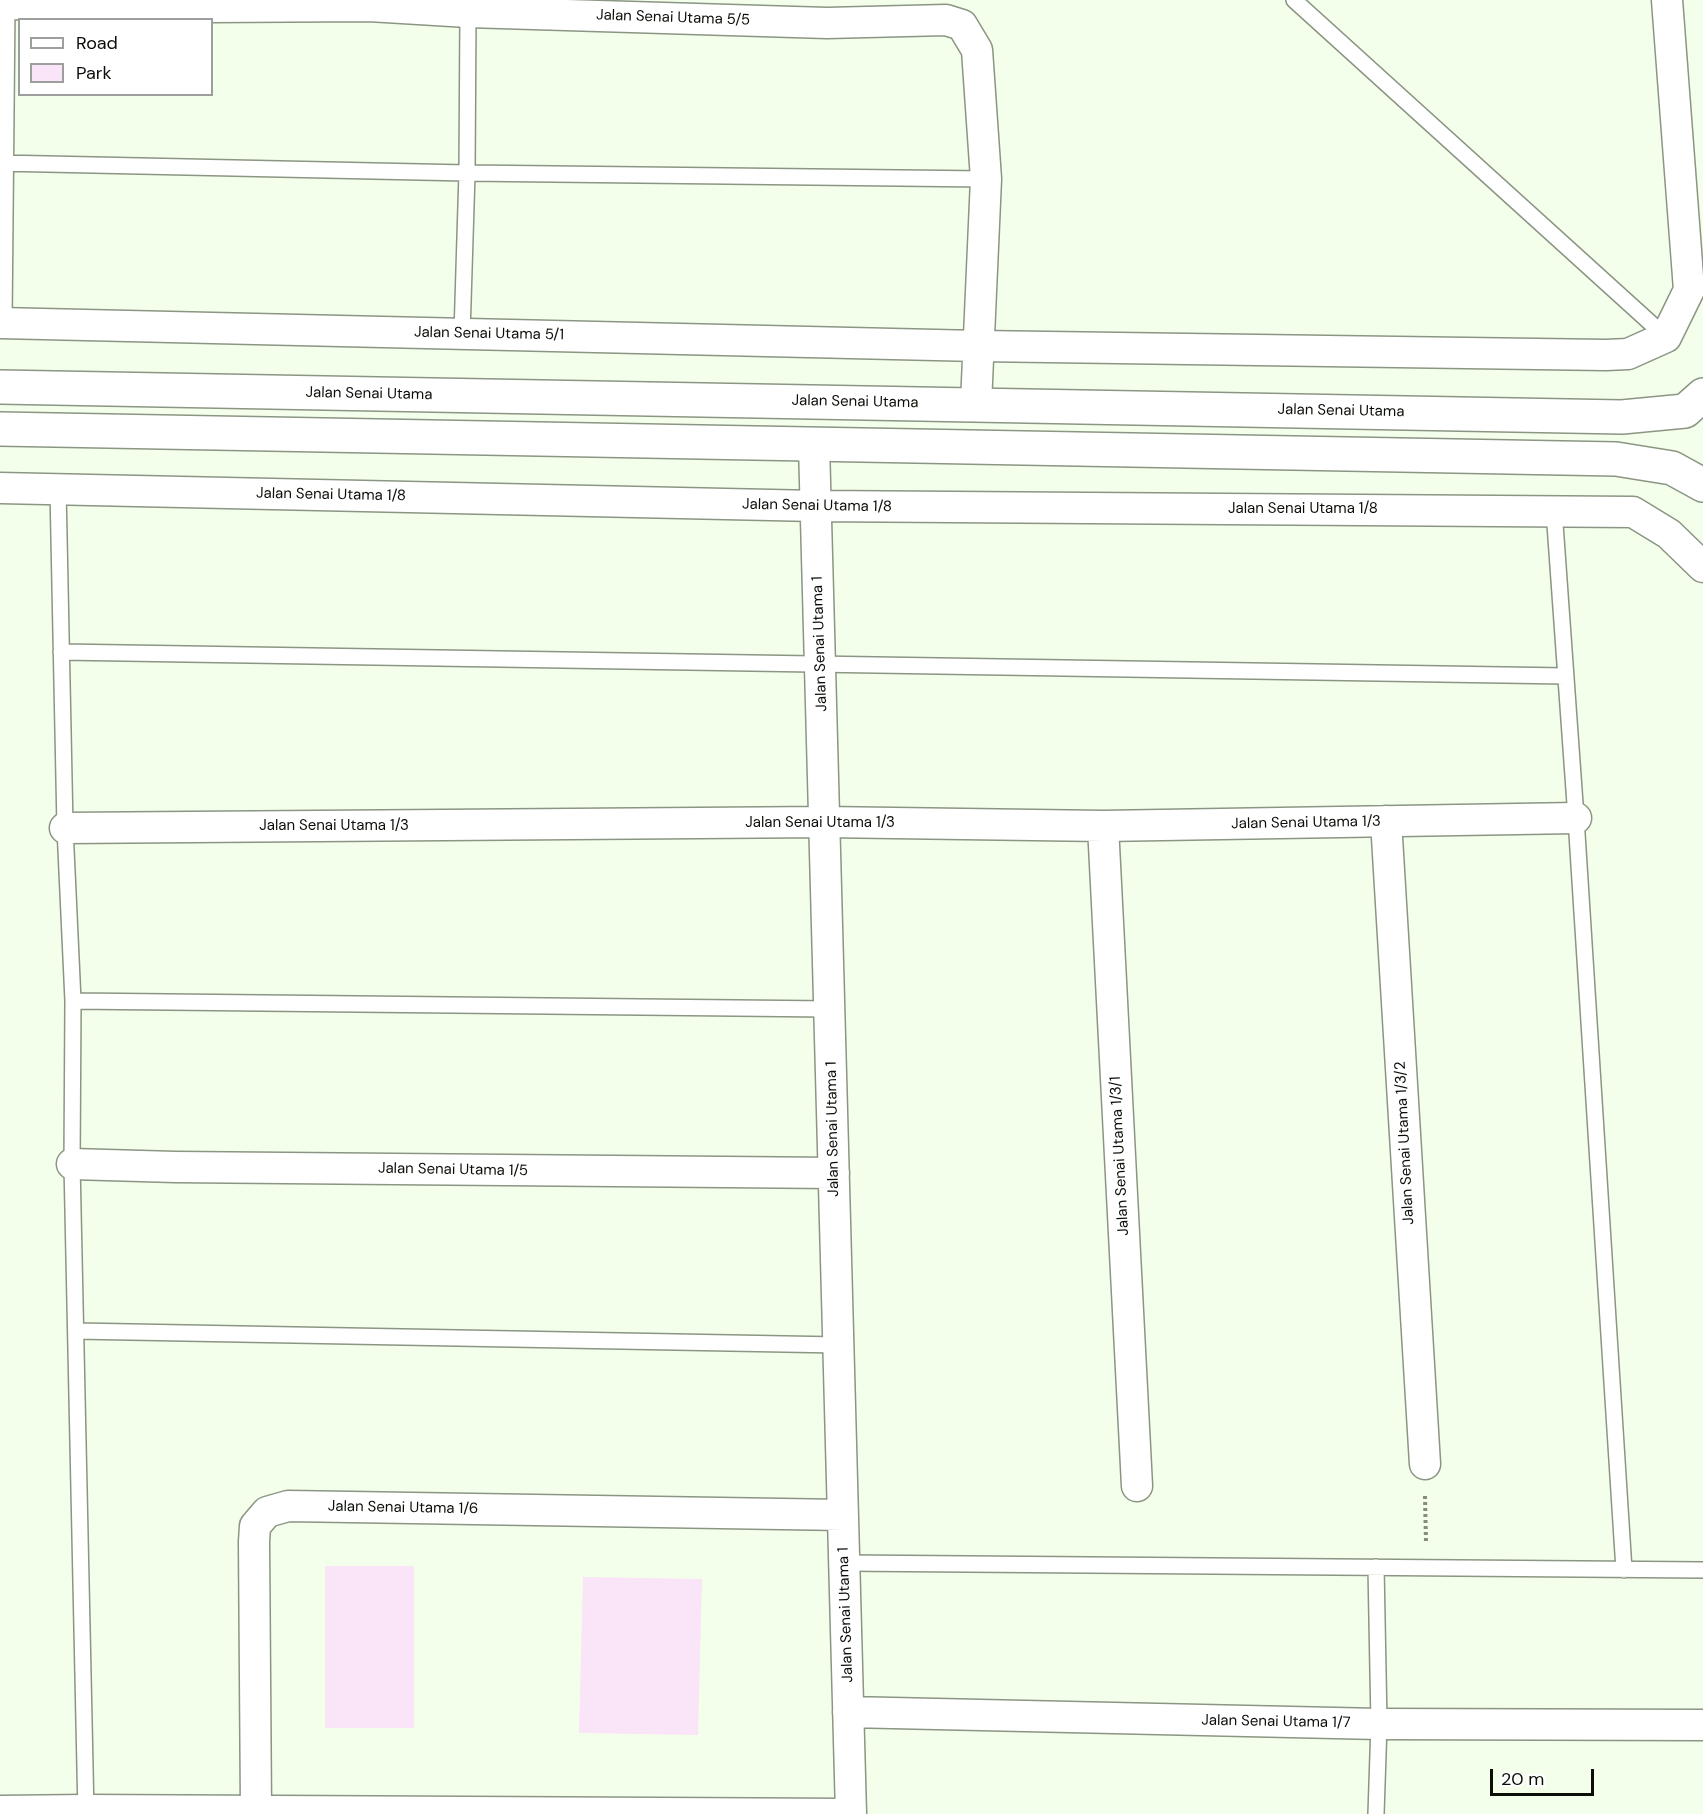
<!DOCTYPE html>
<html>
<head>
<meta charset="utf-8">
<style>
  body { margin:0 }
  #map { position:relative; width:1703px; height:1814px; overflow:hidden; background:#f4ffeb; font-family:"DM Sans",sans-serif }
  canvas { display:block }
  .legend { position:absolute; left:18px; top:18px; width:195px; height:78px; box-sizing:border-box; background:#fff; border:2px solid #9d9f9c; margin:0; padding:8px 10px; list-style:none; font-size:18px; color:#0a0e07 }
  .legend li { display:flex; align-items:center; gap:12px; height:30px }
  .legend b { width:30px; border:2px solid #9d9f9c }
  .scale { position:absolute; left:1490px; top:1769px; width:104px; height:27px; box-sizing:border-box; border:3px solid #0a0e07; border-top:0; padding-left:8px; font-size:18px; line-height:21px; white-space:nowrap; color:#0a0e07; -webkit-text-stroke:4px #fff; paint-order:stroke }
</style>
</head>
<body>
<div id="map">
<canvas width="1703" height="1814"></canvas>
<ul class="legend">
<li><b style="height:8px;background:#fff"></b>Road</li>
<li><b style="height:16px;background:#fae4f8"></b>Park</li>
</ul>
<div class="scale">20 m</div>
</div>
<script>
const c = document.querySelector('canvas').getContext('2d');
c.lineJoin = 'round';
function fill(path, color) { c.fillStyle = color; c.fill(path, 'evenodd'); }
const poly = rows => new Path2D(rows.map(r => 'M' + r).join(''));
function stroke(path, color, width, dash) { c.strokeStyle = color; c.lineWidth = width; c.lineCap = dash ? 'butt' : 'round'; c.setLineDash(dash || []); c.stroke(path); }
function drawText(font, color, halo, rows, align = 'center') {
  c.font = font + ' "DM Sans",sans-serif'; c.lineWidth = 4.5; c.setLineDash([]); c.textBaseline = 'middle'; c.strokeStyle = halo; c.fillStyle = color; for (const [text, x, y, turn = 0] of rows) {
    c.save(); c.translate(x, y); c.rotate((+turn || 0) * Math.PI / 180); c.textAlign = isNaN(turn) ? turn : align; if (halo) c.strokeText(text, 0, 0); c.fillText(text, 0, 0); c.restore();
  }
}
fill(poly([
  [325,1566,414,1566,414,1728,325,1728],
  [583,1577,702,1579,698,1735,579,1733]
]), '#fae4f8');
const lane = poly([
  [1294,0,1666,337],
  [0,163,467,173,986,179],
  [4,323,7,4],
  [462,334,467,173,468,12],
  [58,489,65,828,73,1001,72,1164,86,1814],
  [1554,510,1576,818,1624,1570],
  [61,652,1566,676],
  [73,1001,830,1009],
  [76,1331,839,1345],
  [844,1563,1703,1570],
  [1376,1567,1379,1724,1376,1814]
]);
const street = poly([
  [0,4,212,7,369,6,468,12,827,23,946,20,962,25,977,50,986,179,976,404],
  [0,323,978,346,1606,355,1628,354,1666,337,1689,290,1667,0],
  [0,488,816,506,1633,512,1669,534,1703,567],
  [1386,821,1425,1464],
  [1103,826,1137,1486],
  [65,828,824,822,1103,826,1576,818],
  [72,1164,175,1167,834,1173],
  [848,1712,1379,1724,1703,1725],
  [0,1811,86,1810,851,1814,814,445],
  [256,1811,254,1542,255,1526,267,1512,288,1506,843,1515]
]);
const secondary = poly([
  [0,387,1622,417,1685,411,1703,395],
  [0,429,1616,459,1672,468,1703,485]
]);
stroke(lane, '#8b9583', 18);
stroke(street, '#8b9583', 33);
stroke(secondary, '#8b9583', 36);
stroke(poly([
  [1425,1496,1426,1543]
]), '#848c7e', 4, [3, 3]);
stroke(lane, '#fff', 15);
stroke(street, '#fff', 30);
stroke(secondary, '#fff', 33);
drawText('15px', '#0a0e07', '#fff', [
  ["Jalan Senai Utama 5/5",673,18,2],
  ["Jalan Senai Utama 5/1",489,334,1],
  ["Jalan Senai Utama",369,394,1],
  ["Jalan Senai Utama",855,402,1],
  ["Jalan Senai Utama",1341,411,1],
  ["Jalan Senai Utama 1/8",331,495,1],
  ["Jalan Senai Utama 1/8",817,506,1],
  ["Jalan Senai Utama 1/8",1303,509],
  ["Jalan Senai Utama 1",820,644,-92],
  ["Jalan Senai Utama 1/3",820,823],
  ["Jalan Senai Utama 1/3",1306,823,-1],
  ["Jalan Senai Utama 1/3",334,826],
  ["Jalan Senai Utama 1",833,1129,-91],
  ["Jalan Senai Utama 1/3/2",1405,1143,-93],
  ["Jalan Senai Utama 1/3/1",1120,1156,-93],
  ["Jalan Senai Utama 1/5",453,1170,1],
  ["Jalan Senai Utama 1/6",403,1508,1],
  ["Jalan Senai Utama 1",846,1615,-92],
  ["Jalan Senai Utama 1/7",1276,1722,1]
]);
</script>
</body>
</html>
